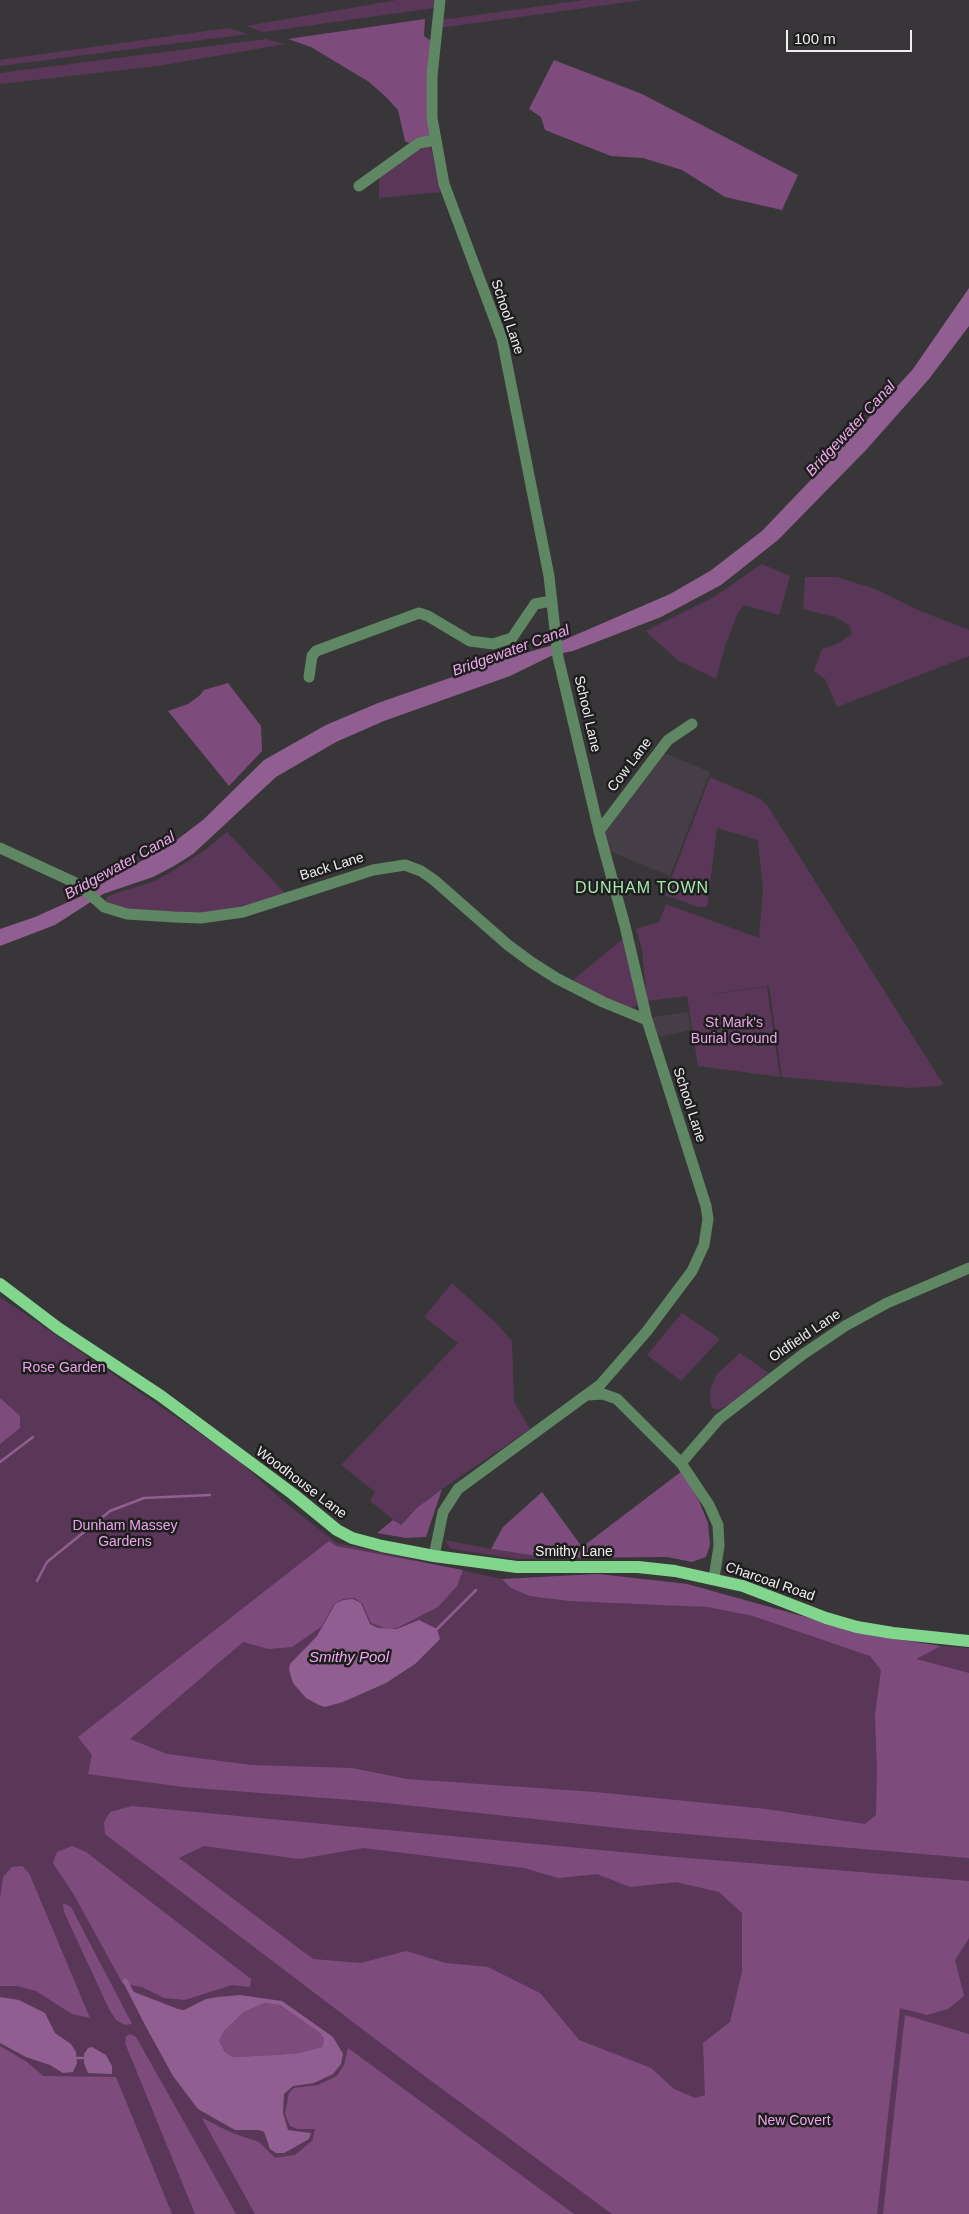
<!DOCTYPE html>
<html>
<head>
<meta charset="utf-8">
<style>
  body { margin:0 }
  #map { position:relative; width:969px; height:2214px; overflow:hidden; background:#393639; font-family:Helvetica,sans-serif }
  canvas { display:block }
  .scale { position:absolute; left:786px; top:30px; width:126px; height:22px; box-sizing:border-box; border:2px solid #f0eef0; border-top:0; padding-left:6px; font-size:15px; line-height:18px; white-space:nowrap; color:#f0eef0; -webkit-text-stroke:4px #1f1e1f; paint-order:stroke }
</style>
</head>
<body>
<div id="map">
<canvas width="969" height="2214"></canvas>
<div class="scale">100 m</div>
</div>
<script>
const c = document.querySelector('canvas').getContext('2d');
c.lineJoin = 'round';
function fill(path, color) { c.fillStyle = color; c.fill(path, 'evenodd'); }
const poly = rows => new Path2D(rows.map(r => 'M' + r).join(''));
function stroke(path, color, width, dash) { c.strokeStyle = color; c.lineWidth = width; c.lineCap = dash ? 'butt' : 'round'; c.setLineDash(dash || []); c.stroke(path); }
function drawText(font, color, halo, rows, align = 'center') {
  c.font = font + ' Helvetica,sans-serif'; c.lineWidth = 5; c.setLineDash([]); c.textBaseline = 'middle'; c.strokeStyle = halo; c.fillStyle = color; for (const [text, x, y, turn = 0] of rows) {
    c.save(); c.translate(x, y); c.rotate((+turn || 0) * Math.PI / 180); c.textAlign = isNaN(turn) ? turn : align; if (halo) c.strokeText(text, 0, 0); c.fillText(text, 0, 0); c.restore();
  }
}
fill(poly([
  [662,752,710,772,670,876,609,851,603,830],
  [688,1012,691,1030,654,1038,648,1018]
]), '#463e46');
fill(poly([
  [397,0,436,0,434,8,263,32,246,26],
  [584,0,642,0,440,28,441,20],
  [228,28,248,34,0,66,0,60],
  [266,39,285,44,158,66,0,84,0,73],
  [430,146,442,192,379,198,379,178,419,148],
  [762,564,790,576,779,615,744,605,738,613,725,646,716,679,679,661,645,631,712,598],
  [805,577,837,577,875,589,918,610,969,630,969,656,837,707,825,679,814,671,822,649,837,644,852,634,849,625,835,617,803,609],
  [710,777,761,799,767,805,943,1084,939,1086,911,1088,782,1077,769,986,696,996,767,987,780,1077,698,1066,687,996,647,1001,642,949,636,929,659,922,666,904,759,938,763,889,758,840,717,828,707,907,698,907,665,895],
  [227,832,285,893,238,909,204,913,127,910,105,904,107,897,113,894,152,882,166,875,204,851],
  [624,938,638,1006,628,1008,604,999,573,980],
  [452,1283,496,1323,512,1341,514,1402,530,1429,429,1498,400,1525,370,1501,375,1492,341,1465,458,1343,424,1317],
  [0,1297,233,1456,288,1505,337,1543,502,1579,598,1574,687,1584,874,1636,941,1646,969,1648,969,2214,0,2214],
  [682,1313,720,1339,681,1381,647,1355],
  [740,1353,769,1373,731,1403,718,1410,712,1408,710,1400,711,1387,717,1374],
  [445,1540,491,1549,550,1558,519,1559,464,1551,450,1548]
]), '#5a3759');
fill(poly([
  [425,19,424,36,431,41,430,137,418,137,409,143,405,141,398,110,385,96,369,82,311,47,288,39],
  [554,60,642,94,798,175,782,210,725,197,682,170,643,158,611,156,545,130,541,117,529,109],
  [228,683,261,726,262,751,229,786,168,711,188,704,199,696,204,690],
  [0,1398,20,1416,20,1428,0,1444],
  [682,1471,699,1501,708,1523,710,1545,706,1557,692,1562,667,1557,550,1558,491,1549,503,1527,542,1492,582,1547],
  [442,1489,426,1537,406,1538,377,1533,393,1520,401,1525,418,1507],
  [329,1541,336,1546,463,1570,457,1586,438,1607,397,1628,387,1629,371,1623,362,1603,354,1598,343,1599,334,1604,321,1627,292,1647,269,1649,243,1642,130,1739,167,1754,251,1765,352,1768,407,1779,595,1792,766,1809,865,1824,876,1815,877,1769,875,1716,881,1670,870,1656,753,1616,708,1607,569,1601,530,1596,511,1588,502,1579,598,1574,687,1584,874,1636,941,1646,916,1659,969,1673,969,1858,627,1829,377,1802,183,1787,88,1774,92,1755,78,1737],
  [132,1806,664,1856,969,1881,969,1938,955,1960,964,1996,948,2009,927,2015,900,2008,877,2214,612,2214,407,2063,105,1834,104,1822,110,1812],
  [204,1846,299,1859,364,1848,524,1868,558,1878,597,1874,630,1887,676,1882,719,1892,742,1913,742,1972,730,2022,703,2043,705,2095,695,2098,674,2089,651,2068,579,2040,540,1993,488,1967,446,1963,406,1951,361,1963,313,1959,179,1858],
  [72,1846,86,1852,251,1979,250,1987,232,1985,185,2000,164,1998,142,1987,123,1984,74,1895,53,1863,57,1852],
  [22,1866,29,1873,90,2018,72,2014,36,1991,17,1986,0,1986,0,1899,3,1877,12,1867],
  [63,1903,71,1907,132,2024,125,2025,116,2020,109,2009,64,1912],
  [265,2003,280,2005,320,2033,324,2039,322,2047,299,2053,275,2055,233,2057,225,2052,219,2041,224,2031,244,2012],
  [905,2015,969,2034,969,2214,883,2214],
  [130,2034,136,2037,236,2214,195,2214,125,2043,126,2036],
  [0,2046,27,2062,43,2076,116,2077,172,2214,0,2214],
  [348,2048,574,2214,255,2214,202,2118,232,2133,259,2142,275,2158,295,2155,312,2141,315,2129,298,2129,290,2126,285,2114,289,2093,294,2088,318,2085,337,2076,344,2065]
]), '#7d4c7d');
fill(poly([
  [969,288,969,326,929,379,866,450,778,540,721,585,661,617,573,651,553,655,510,676,384,721,336,742,276,777,193,854,174,866,153,877,103,894,55,925,0,946,0,929,35,917,86,894,117,874,166,848,203,820,264,760,326,725,378,703,504,659,550,646,670,594,710,571,762,531,848,441,913,369],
  [353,1599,361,1603,370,1624,378,1628,397,1629,419,1620,437,1629,440,1639,415,1664,386,1683,343,1702,325,1707,319,1705,306,1698,293,1683,289,1670,290,1664,317,1636,335,1604,343,1600],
  [126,1978,134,1992,178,2009,184,2010,206,1999,218,1997,240,1995,282,2001,333,2037,343,2054,341,2064,333,2074,314,2083,293,2086,284,2094,283,2113,288,2130,311,2133,309,2139,284,2153,276,2153,270,2149,264,2132,259,2130,235,2130,198,2109,173,2076,145,2025,122,1980],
  [265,2003,280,2005,320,2033,324,2039,322,2047,299,2053,275,2055,233,2057,225,2052,219,2041,224,2031,244,2012],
  [0,1997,19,2000,45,2013,55,2033,71,2044,76,2052,77,2063,73,2072,63,2073,50,2065,26,2057,0,2043],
  [92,2047,106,2055,112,2066,112,2074,88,2073,84,2063,84,2054,88,2048]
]), '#905e90');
stroke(poly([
  [0,1462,33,1437],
  [37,1581,47,1562,110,1511,144,1498,210,1495],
  [437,1629,476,1590],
  [77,2058,83,2058]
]), '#905e90', 2.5);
stroke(poly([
  [359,186,419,143,435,140],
  [309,677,312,656,316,651,419,613,428,616,470,641,493,644,512,638,535,604,551,601],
  [599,831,668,740,692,724],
  [0,848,78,884,104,907,127,914,174,917,201,918,243,912,373,870,405,865,421,871,434,880,508,945,531,962,556,978,603,1002,647,1020],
  [588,1395,603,1394,617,1399,681,1463,709,1505,718,1525,719,1546,714,1578],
  [681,1463,719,1419,802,1355,845,1326,887,1303,969,1268],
  [434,1556,443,1512,458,1489,600,1385,647,1331,692,1271,704,1245,708,1219,706,1206,647,1020,625,926,599,831,558,657,549,576,502,339,444,184,432,118,432,76,440,0]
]), '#5f8763', 11);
stroke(poly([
  [0,1284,58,1328,161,1396,293,1494,337,1530,352,1538,382,1546,434,1556,517,1567,638,1567,675,1571,743,1586,826,1618,857,1627,893,1633,969,1641]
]), '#81d58c', 12);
drawText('14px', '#f0eef0', '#1f1e1f', [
  ["School Lane",507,317,72],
  ["School Lane",587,714,77],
  ["Cow Lane",630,765,-53],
  ["Back Lane",332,867,-17],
  ["School Lane",689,1105,72],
  ["Oldfield Lane",805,1336,-34],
  ["Woodhouse Lane",301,1483,37],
  ["Smithy Lane",574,1552],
  ["Charcoal Road",770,1582,19]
]);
drawText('14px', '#eda4ec', '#1f1e1f', [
  ["St Mark's",734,1023],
  ["Burial Ground",734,1039],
  ["Rose Garden",64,1368],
  ["Dunham Massey",125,1526],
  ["Gardens",125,1542],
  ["New Covert",794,2121]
]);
drawText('italic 15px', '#f1a8f0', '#1f1e1f', [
  ["Bridgewater Canal",851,429,-47],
  ["Bridgewater Canal",511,651,-20],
  ["Bridgewater Canal",120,866,-29],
  ["Smithy Pool",349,1658]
]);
c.letterSpacing = '1px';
drawText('16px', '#a9e8af', '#1f1e1f', [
  ["DUNHAM TOWN",642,889]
]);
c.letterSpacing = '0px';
</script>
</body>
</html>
